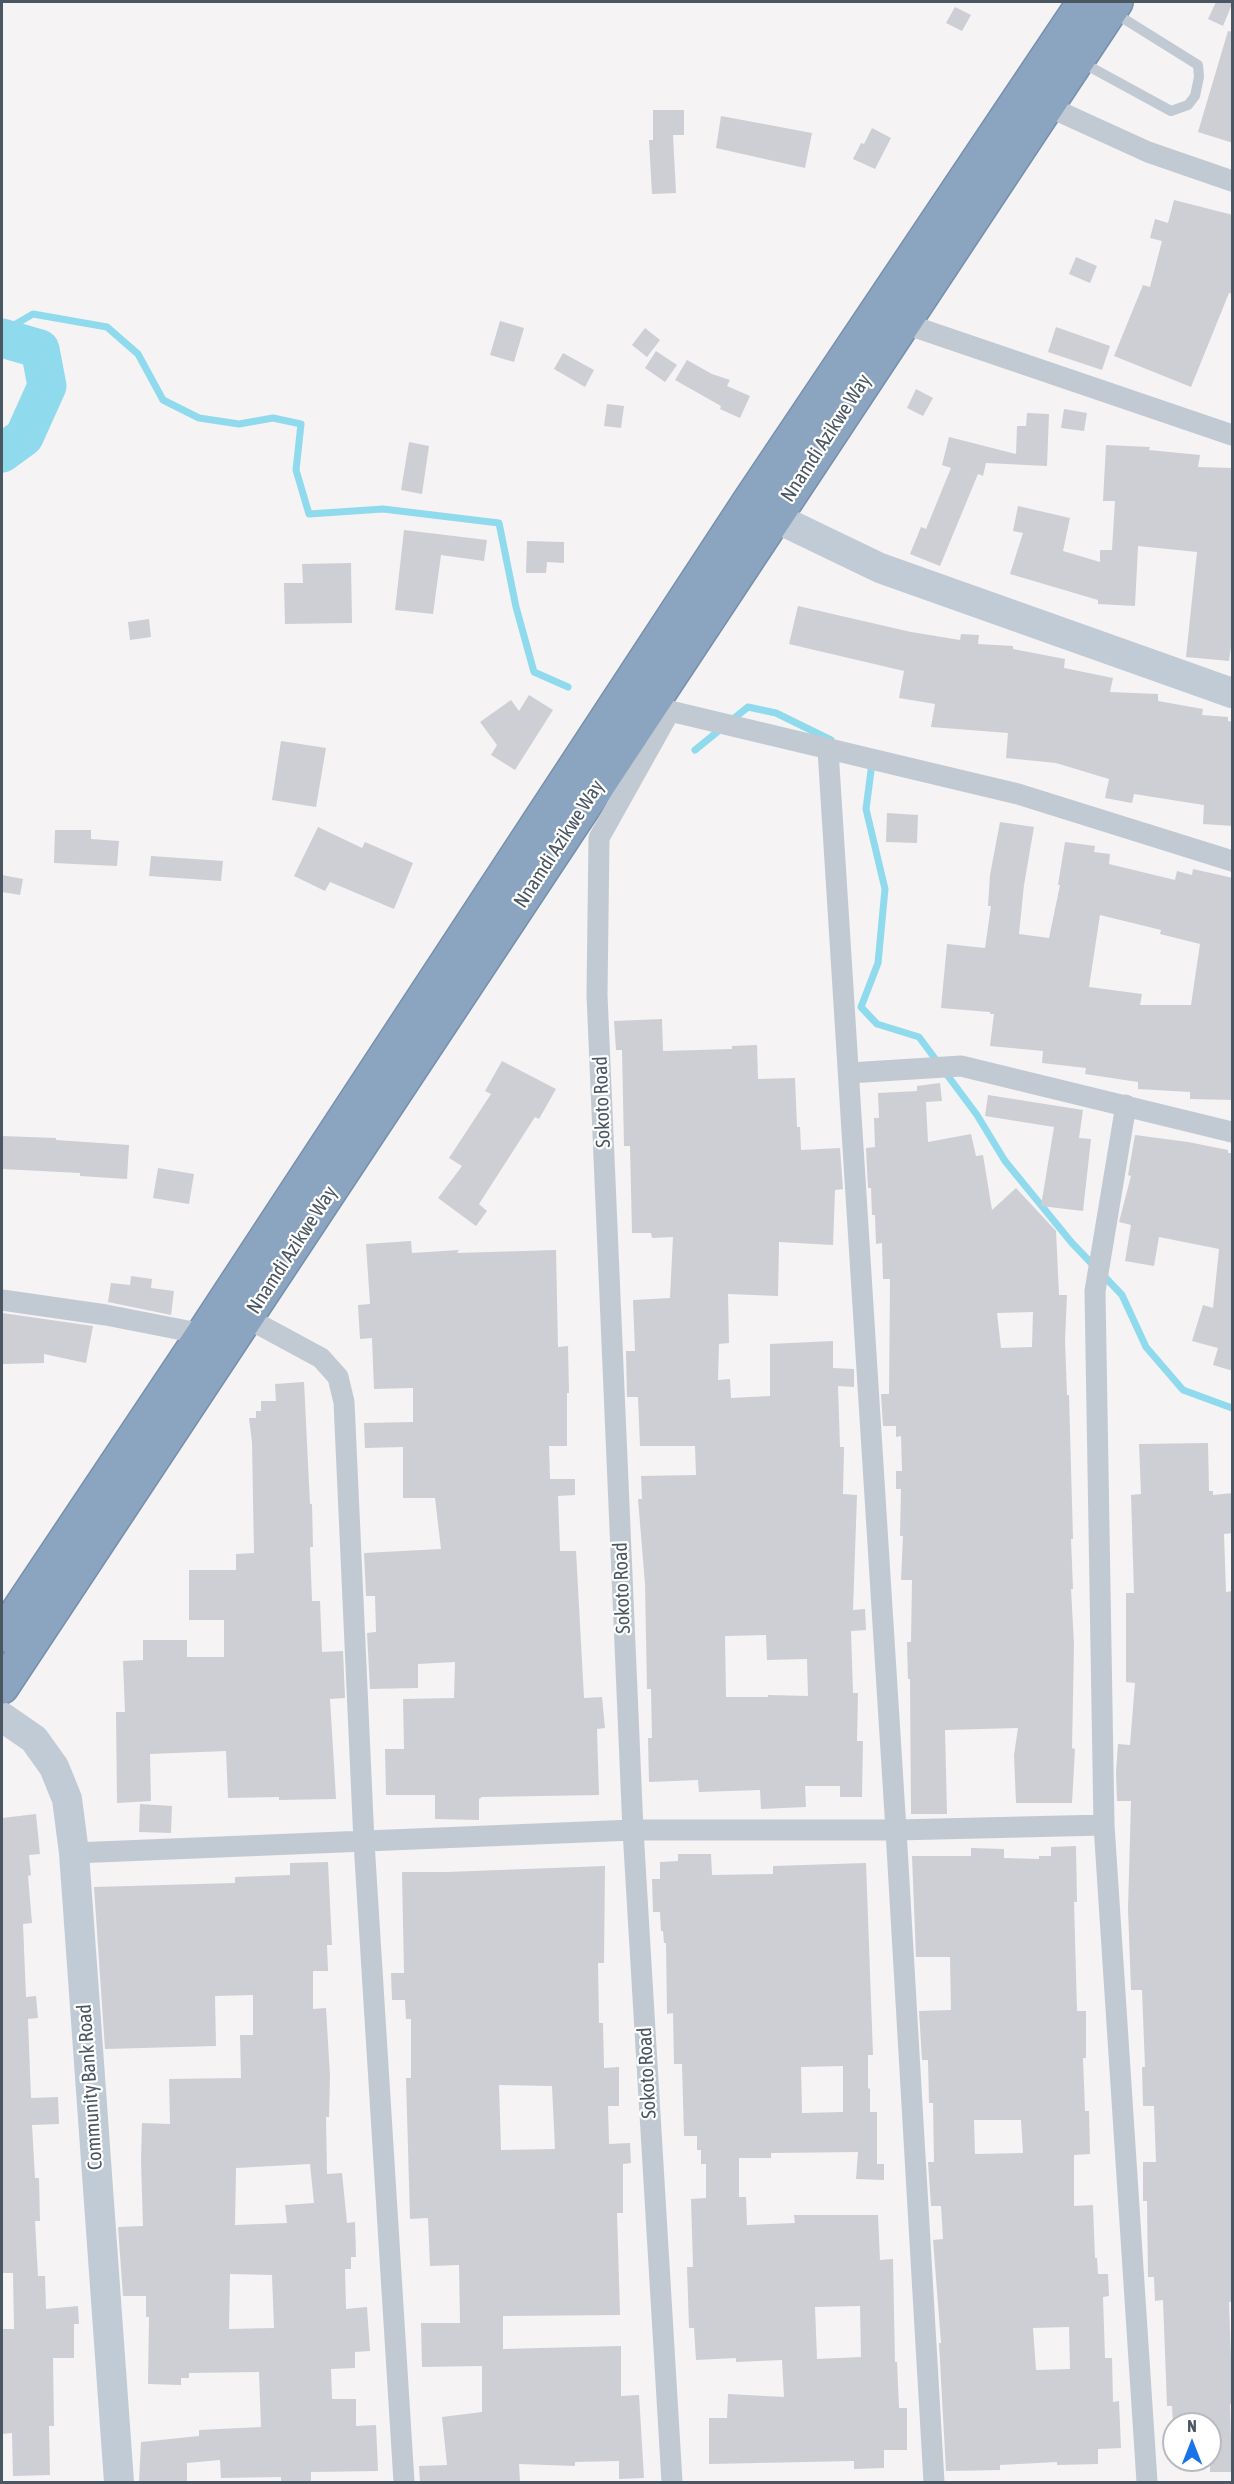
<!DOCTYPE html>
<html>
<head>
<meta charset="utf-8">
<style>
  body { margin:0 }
  #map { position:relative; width:1234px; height:2484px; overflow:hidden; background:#f5f3f3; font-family:"Asap Condensed",sans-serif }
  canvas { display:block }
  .frame { position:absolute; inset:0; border:3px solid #4a5661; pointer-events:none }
  .north { position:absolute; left:1162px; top:2412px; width:60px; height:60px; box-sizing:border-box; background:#fff; border:2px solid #b7bbc0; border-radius:50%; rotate:0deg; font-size:16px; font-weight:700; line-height:24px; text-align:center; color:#4a5661 }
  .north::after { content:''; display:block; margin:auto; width:21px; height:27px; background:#1a73e8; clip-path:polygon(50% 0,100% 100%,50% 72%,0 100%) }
</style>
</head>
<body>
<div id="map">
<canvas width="1234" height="2484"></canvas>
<div class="frame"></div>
<div class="north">N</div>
</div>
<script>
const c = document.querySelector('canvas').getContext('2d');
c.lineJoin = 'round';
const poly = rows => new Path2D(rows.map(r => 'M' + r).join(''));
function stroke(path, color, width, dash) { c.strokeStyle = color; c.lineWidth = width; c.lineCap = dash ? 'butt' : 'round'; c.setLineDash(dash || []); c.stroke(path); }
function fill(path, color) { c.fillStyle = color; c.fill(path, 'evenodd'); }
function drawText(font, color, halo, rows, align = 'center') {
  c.font = font + ' "Asap Condensed",sans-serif'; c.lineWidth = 4.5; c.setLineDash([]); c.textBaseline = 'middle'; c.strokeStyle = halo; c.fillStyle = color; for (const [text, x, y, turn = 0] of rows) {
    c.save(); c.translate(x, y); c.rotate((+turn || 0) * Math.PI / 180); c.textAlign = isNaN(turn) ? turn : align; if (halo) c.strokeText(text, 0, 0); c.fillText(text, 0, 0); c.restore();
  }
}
stroke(poly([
  [2,332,33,314,107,327,138,354,163,400,199,418,239,424,273,418,301,424,296,470,309,514,383,509,499,523,516,607,534,672,568,687],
  [695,750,748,707,776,713,831,740],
  [872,763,866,809,885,889,878,963,861,1007,877,1024,919,1037,977,1115,1005,1161,1072,1243,1094,1266],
  [1102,1274,1122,1295,1146,1347,1183,1390,1232,1408]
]), '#90daee', 7);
stroke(poly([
  [2,338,40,349,47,386,24,437,2,453]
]), '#90daee', 39);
fill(poly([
  [1216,2,1233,2,1223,26,1208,19],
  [955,7,971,15,962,31,946,23],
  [1228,31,1233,32,1233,143,1198,132],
  [653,110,684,110,684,135,673,135,676,193,652,194,649,140,653,140],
  [721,116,812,133,805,168,716,148],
  [872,128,891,138,875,169,853,159,861,143,864,144],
  [1174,200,1233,215,1233,294,1229,293,1191,387,1114,356,1143,285,1150,287,1162,241,1150,238,1155,219,1168,223],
  [1076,257,1097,266,1090,283,1069,274],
  [500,321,524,328,514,362,490,355],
  [1056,327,1110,346,1102,370,1048,352],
  [645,328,660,340,647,357,632,345],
  [656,351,677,365,665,382,645,368],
  [563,353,594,370,585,387,554,369],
  [687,360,712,374,730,380,727,386,750,396,740,418,720,409,721,406,675,380],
  [916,389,933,398,923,416,907,408],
  [607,404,624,406,621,428,604,426],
  [1064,409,1087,413,1084,431,1061,428],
  [1027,413,1049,414,1047,466,986,463,983,476,978,474,940,566,910,554,921,527,926,529,951,468,942,465,949,437,1016,454,1017,426,1026,426],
  [409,442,429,446,422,494,401,490],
  [1106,445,1150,447,1149,450,1200,455,1198,467,1233,468,1233,632,1229,661,1186,657,1197,552,1138,546,1135,606,1098,604,1098,600,1010,574,1023,533,1013,531,1018,506,1070,518,1063,551,1100,562,1100,550,1112,550,1115,501,1103,501],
  [404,530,487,540,484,561,441,555,433,614,395,610],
  [527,541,564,542,564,563,547,562,546,573,526,573],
  [351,563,352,623,285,624,284,583,303,583,302,564],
  [798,606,911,632,960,640,961,634,979,635,978,644,1013,646,1013,649,1065,659,1064,668,1113,678,1110,692,1158,694,1158,701,1203,709,1202,715,1228,717,1228,721,1233,722,1233,826,1203,824,1204,805,1134,794,1132,803,1105,798,1109,779,1056,763,1006,758,1008,733,931,727,935,704,899,698,904,671,789,644],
  [149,619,151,637,130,640,128,622],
  [529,695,553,710,515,770,491,755,497,745,480,722,511,700,519,711],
  [281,741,326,748,316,807,272,800],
  [887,813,918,815,917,843,886,842],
  [1000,822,1034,827,1024,885,1019,934,1049,938,1060,885,1058,885,1065,842,1095,846,1094,852,1110,854,1109,864,1175,880,1177,871,1192,875,1193,869,1233,878,1233,1100,1190,1099,1190,1092,1138,1089,1138,1082,1085,1074,1086,1068,1042,1063,1043,1051,990,1046,994,1014,990,1014,990,1012,941,1008,947,944,985,948,991,906,988,906,990,875],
  [1100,915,1161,930,1160,934,1200,944,1191,1005,1140,1005,1142,994,1089,987],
  [318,827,362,848,365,842,413,863,394,909,330,882,325,891,294,876],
  [55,830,91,830,91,839,119,841,117,866,54,863],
  [151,856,223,861,221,881,149,876],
  [2,875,23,879,20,895,2,892],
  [662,1019,663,1051,732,1049,732,1046,757,1045,758,1079,795,1078,797,1127,800,1127,801,1150,840,1148,843,1189,835,1190,833,1245,779,1242,778,1296,728,1294,729,1343,719,1344,718,1380,730,1379,731,1398,770,1396,770,1344,833,1341,833,1368,854,1369,854,1387,838,1386,840,1447,844,1447,843,1494,857,1495,853,1610,865,1609,866,1630,851,1631,853,1693,858,1693,857,1741,863,1741,862,1797,840,1797,840,1786,805,1786,806,1807,761,1809,760,1790,699,1792,698,1780,649,1782,648,1738,652,1738,651,1689,647,1689,645,1584,638,1499,642,1499,641,1476,696,1475,695,1446,640,1446,638,1397,627,1397,626,1351,635,1351,633,1300,670,1298,673,1237,652,1238,651,1233,632,1233,630,1146,624,1146,622,1050,616,1050,614,1021],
  [766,1635,767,1660,807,1659,808,1696,768,1695,768,1697,726,1697,725,1636],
  [502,1061,556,1089,539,1119,535,1117,479,1204,487,1211,476,1226,438,1198,462,1166,449,1158,491,1094,485,1091],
  [940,1083,942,1101,926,1102,928,1142,971,1134,976,1156,983,1155,992,1210,1016,1188,1056,1231,1059,1295,1067,1295,1065,1340,1067,1395,1069,1395,1073,1539,1071,1539,1073,1589,1071,1589,1074,1644,1072,1748,1075,1749,1072,1803,1016,1803,1014,1755,1018,1728,945,1730,947,1814,911,1814,910,1679,908,1679,907,1642,911,1642,912,1580,901,1580,903,1536,900,1536,901,1489,896,1489,896,1471,902,1471,901,1436,896,1437,896,1426,883,1426,881,1394,889,1394,890,1279,883,1279,882,1243,876,1244,875,1215,872,1215,871,1188,868,1188,866,1148,875,1147,874,1118,879,1118,878,1093,917,1091,917,1086],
  [1033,1312,1032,1347,1001,1348,997,1313],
  [988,1095,1083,1110,1079,1138,1091,1139,1083,1211,1041,1206,1054,1127,985,1116],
  [1135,1135,1188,1142,1228,1150,1228,1153,1233,1153,1233,1371,1213,1365,1218,1348,1192,1341,1203,1305,1213,1308,1219,1249,1159,1237,1154,1266,1125,1261,1131,1225,1119,1222,1131,1176,1128,1175],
  [2,1136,56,1138,56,1140,129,1145,127,1179,80,1176,80,1173,2,1169],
  [158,1168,194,1174,189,1204,153,1198],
  [411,1241,412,1253,459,1250,457,1253,556,1250,558,1347,568,1346,569,1393,567,1393,567,1446,549,1446,550,1479,575,1479,575,1495,558,1496,560,1551,576,1551,584,1698,602,1697,605,1728,597,1729,599,1795,482,1797,479,1799,479,1820,435,1819,435,1795,386,1795,385,1749,404,1749,403,1699,454,1698,455,1662,418,1664,418,1688,370,1689,367,1633,376,1632,375,1596,366,1596,364,1553,441,1549,435,1498,403,1498,403,1447,365,1448,364,1423,413,1422,413,1388,374,1389,372,1338,360,1339,358,1305,370,1304,366,1244],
  [131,1276,152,1279,151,1288,174,1291,171,1315,108,1302,111,1283,130,1285],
  [2,1313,93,1326,86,1363,44,1354,44,1363,2,1364],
  [304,1382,310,1504,312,1504,313,1547,310,1547,312,1601,320,1601,322,1652,343,1651,345,1698,330,1699,336,1799,279,1800,279,1797,228,1798,226,1751,150,1754,151,1801,117,1803,116,1712,125,1712,123,1661,143,1660,143,1640,187,1640,187,1657,224,1657,224,1620,189,1620,189,1570,236,1570,236,1554,254,1553,252,1442,249,1418,256,1418,256,1411,261,1411,261,1401,276,1401,275,1384],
  [1208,1443,1209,1491,1213,1491,1213,1495,1233,1493,1233,1533,1224,1534,1226,1592,1233,1591,1233,2302,1229,2302,1231,2357,1233,2357,1233,2404,1230,2404,1232,2472,1210,2472,1210,2424,1173,2424,1172,2406,1167,2406,1163,2300,1155,2301,1154,2277,1148,2277,1147,2201,1143,2201,1143,2162,1156,2162,1154,2106,1143,2106,1142,2067,1145,2067,1142,1990,1131,1990,1128,1909,1131,1801,1117,1801,1116,1772,1118,1744,1130,1745,1135,1683,1126,1682,1126,1593,1134,1593,1131,1495,1141,1494,1139,1444],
  [140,1804,172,1806,171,1833,139,1832],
  [36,1814,40,1854,29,1855,31,1875,28,1876,32,1923,23,1924,26,1997,36,1996,38,2018,28,2019,31,2098,58,2097,59,2124,32,2125,35,2178,39,2178,40,2221,35,2221,38,2276,45,2276,46,2309,78,2306,79,2324,74,2324,74,2358,53,2358,54,2426,49,2426,50,2475,13,2476,12,2433,2,2434,2,2329,14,2329,13,2273,2,2273,2,1818],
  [1076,1846,1077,1902,1074,1902,1077,2011,1086,2011,1086,2058,1083,2058,1085,2111,1089,2111,1090,2154,1074,2155,1074,2206,1093,2205,1095,2258,1097,2258,1098,2274,1108,2274,1109,2296,1103,2297,1105,2358,1112,2358,1113,2402,1119,2401,1121,2448,1098,2449,1098,2464,1057,2465,1057,2462,1000,2465,1000,2470,946,2471,939,2343,941,2343,933,2240,943,2239,941,2206,931,2206,928,2162,934,2162,933,2103,929,2103,928,2060,922,2060,919,2011,951,2010,950,1957,916,1957,912,1856,971,1856,971,1848,1004,1849,1004,1858,1039,1859,1039,1856,1051,1856,1051,1847],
  [974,2120,1021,2120,1023,2153,975,2154],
  [1069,2327,1070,2369,1036,2370,1033,2328],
  [678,1854,711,1854,712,1875,773,1874,773,1866,866,1863,873,2055,868,2055,868,2088,870,2089,870,2112,877,2112,877,2164,884,2164,884,2180,856,2179,858,2152,771,2153,771,2158,739,2158,739,2197,746,2197,747,2225,795,2223,794,2215,878,2215,880,2260,893,2259,895,2362,897,2362,899,2408,907,2408,907,2450,884,2450,884,2468,854,2469,854,2461,709,2464,709,2418,727,2418,728,2394,784,2397,782,2360,736,2362,736,2358,696,2360,694,2328,689,2328,687,2267,693,2267,691,2199,706,2198,706,2164,701,2164,701,2150,697,2150,697,2136,684,2136,682,2064,674,2064,673,2013,667,2014,666,1943,664,1943,663,1931,661,1931,660,1912,653,1912,652,1879,660,1879,660,1862,678,1861],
  [843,2066,843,2112,802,2113,801,2067],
  [860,2306,861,2357,817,2359,815,2307],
  [328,1862,332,1945,327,1945,328,1971,313,1971,313,2009,326,2008,330,2076,329,2117,326,2117,327,2174,342,2173,347,2223,355,2222,356,2257,351,2257,351,2269,345,2269,346,2309,367,2307,370,2351,355,2352,355,2368,331,2369,332,2399,356,2399,356,2426,376,2425,378,2471,311,2472,311,2482,281,2482,281,2477,221,2478,220,2460,187,2463,187,2482,139,2482,141,2442,199,2436,199,2430,261,2427,259,2372,189,2373,189,2378,181,2378,181,2385,148,2384,149,2317,146,2317,146,2296,123,2296,118,2227,143,2226,141,2161,142,2123,170,2124,169,2079,241,2078,240,2035,253,2035,253,1995,215,1996,216,2046,105,2049,94,1887,235,1883,235,1877,290,1875,290,1863],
  [310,2164,314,2203,285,2205,287,2223,235,2225,236,2168],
  [230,2274,272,2275,274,2328,229,2329],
  [605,1866,604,1963,598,1963,599,2023,603,2023,604,2068,619,2067,619,2106,608,2106,609,2144,630,2143,631,2163,623,2164,623,2213,617,2213,620,2315,503,2316,503,2349,621,2346,621,2396,639,2395,644,2478,619,2479,619,2461,575,2462,575,2466,519,2464,520,2482,420,2482,419,2466,447,2465,442,2417,482,2412,482,2366,422,2367,421,2323,460,2323,459,2265,430,2266,428,2218,410,2219,406,2078,411,2078,411,2019,406,2019,405,2000,392,2000,391,1973,404,1973,402,1872,447,1872],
  [499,2085,552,2086,555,2149,501,2150]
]), '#cdcfd5');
const highway = poly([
  [2,1635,203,1334,750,500,1084,2],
  [2,1687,1116,2]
]);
stroke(highway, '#7690ad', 36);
stroke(poly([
  [1081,62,1171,111,1188,105,1195,96,1199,77,1198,65,1113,12]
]), '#c1cad2', 10);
stroke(poly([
  [1047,106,1148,152,1232,181],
  [903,323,1232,435],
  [828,750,896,1830,934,2482],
  [849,1073,961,1066,1232,1132],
  [1126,1105,1095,1291,1104,1825,1147,2482],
  [2,1300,106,1315,203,1334],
  [247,1318,321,1358,338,1377,344,1402,364,1842,404,2482],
  [74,1853,633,1830,896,1830,1104,1825],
  [672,2482,633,1830,597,995,599,838,670,711,1018,794,1232,861]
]), '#c1cad2', 21);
stroke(poly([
  [757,505,774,517,880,568,1232,693],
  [2,1717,34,1739,54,1767,67,1799,74,1853,119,2482]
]), '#c1cbd6', 30);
stroke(highway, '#8ba5c1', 33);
drawText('20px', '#4a5661', '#fff', [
  ["Nnamdi Azikwe Way",826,438,-57],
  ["Nnamdi Azikwe Way",559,844,-57],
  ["Sokoto Road",602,1102,-92],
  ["Nnamdi Azikwe Way",292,1250,-57],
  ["Sokoto Road",622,1588,-92],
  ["Sokoto Road",647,2073,-93],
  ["Community Bank Road",90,2087,-94]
]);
</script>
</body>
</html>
